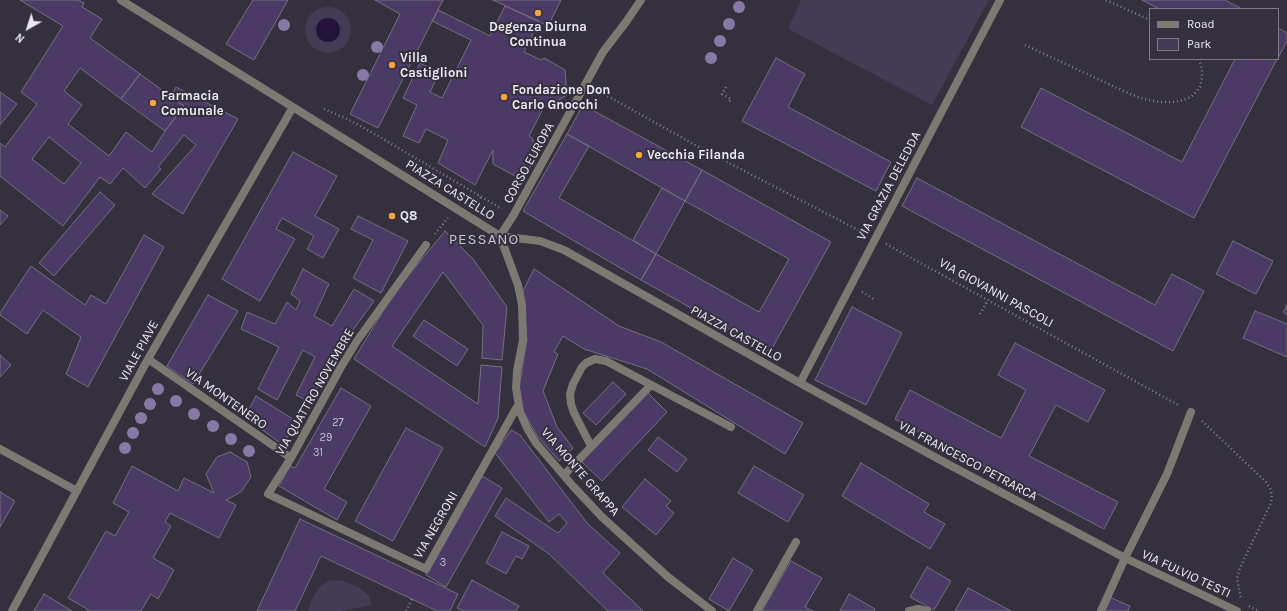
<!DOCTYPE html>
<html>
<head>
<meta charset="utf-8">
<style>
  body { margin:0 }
  #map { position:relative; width:1287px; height:611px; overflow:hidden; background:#34303d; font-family:Karla,sans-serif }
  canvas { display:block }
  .legend { position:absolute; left:1149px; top:8px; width:130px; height:52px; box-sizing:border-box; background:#34303d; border:1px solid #7e7a85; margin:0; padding:5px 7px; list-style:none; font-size:12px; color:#ece9f2 }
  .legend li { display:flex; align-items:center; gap:8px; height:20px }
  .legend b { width:20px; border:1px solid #7e7a85 }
  .north { position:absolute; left:8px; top:8px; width:40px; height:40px; -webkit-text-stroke:3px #34303d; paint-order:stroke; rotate:219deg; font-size:11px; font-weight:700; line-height:16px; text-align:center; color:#ece9f2 }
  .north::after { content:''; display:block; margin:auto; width:14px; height:18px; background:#ece9f2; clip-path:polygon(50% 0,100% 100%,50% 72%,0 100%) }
</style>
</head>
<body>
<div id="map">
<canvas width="1287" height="611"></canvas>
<ul class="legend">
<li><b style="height:5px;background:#7d7872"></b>Road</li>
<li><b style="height:11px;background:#443b55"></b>Park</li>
</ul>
<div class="north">N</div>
</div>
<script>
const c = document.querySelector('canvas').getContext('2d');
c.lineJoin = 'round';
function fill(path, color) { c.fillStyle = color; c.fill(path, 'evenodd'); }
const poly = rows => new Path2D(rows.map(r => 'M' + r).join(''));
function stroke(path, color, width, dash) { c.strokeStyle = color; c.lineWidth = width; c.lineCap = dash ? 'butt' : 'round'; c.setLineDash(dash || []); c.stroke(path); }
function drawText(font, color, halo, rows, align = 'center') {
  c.font = font + ' Karla,sans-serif'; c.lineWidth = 4; c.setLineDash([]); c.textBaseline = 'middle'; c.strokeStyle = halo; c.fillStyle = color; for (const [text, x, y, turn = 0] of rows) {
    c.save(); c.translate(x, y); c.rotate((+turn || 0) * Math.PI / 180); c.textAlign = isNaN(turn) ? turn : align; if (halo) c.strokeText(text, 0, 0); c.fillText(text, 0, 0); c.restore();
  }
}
fill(poly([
  [801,0,989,0,932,105,788,29],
  '305 30a23 23 0 1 1 46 0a23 23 0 1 1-46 0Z',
  [331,580,343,581,359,587,369,596,372,605,342,611,308,611,311,601,319,587]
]), '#443b55');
fill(poly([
  '316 30a12 12 0 1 1 24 0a12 12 0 1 1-24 0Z'
]), '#23123a');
const building = poly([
  [20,0,78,0,84,3,82,7,102,19,90,38,140,74,121,99,80,68,64,91,82,105,68,124,109,156,126,132,152,152,165,131,184,106,171,97,176,87,238,119,183,214,152,194,196,145,184,135,158,167,161,169,145,188,123,168,110,184,100,177,63,226,0,176,0,143,5,147,37,104,21,92,63,26,20,0],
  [49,137,81,163,64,184,32,159,49,137],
  [253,0,288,0,254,60,226,44,253,0],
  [375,0,443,0,378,128,350,114,400,14,375,0],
  [493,0,561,0,548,26,493,0],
  [1142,0,1225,0,1242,9,1159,9,1142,0],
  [505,6,539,21,524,52,541,60,544,58,565,70,567,95,547,107,545,105,529,136,533,139,535,164,515,176,493,164,493,150,475,185,438,163,448,140,426,129,419,143,403,136,417,105,403,98,420,63,439,73,430,92,442,98,471,40,432,21,438,10,490,36,505,6],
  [1278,28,1287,33,1287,41,1278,58,1278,28],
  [776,58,805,74,788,107,891,162,876,191,742,121,776,58],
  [1235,59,1277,59,1194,218,1021,127,1041,88,1182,162,1235,59],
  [140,74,184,106,165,131,121,99,140,74],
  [0,92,17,104,0,125,0,92],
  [583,105,702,170,685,201,567,134,583,105],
  [567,134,589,146,559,198,656,254,641,280,523,211,567,134],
  [293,152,337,176,315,216,339,229,323,258,307,249,314,236,282,218,276,229,295,239,260,301,222,279,293,152],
  [702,170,831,242,770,352,641,280,656,254,759,312,789,259,685,201,702,170],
  [917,178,1155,305,1172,274,1204,291,1173,351,902,206,917,178],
  [662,188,685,201,656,254,633,240,662,188],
  [100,192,115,205,54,276,39,263,100,192],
  [0,210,8,216,0,225,0,210],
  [358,216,408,241,381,293,353,278,373,240,351,229,358,216],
  [445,231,473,259,507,307,502,360,482,358,483,325,443,272,392,346,478,404,481,365,502,367,498,418,485,447,354,359,394,293,445,231],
  [144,235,164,247,88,387,66,374,81,337,43,310,27,334,0,315,0,313,31,266,85,305,91,295,106,304,144,235],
  [1233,241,1273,261,1256,294,1216,274,1233,241],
  [303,269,329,284,314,316,332,326,354,289,374,301,337,352,310,402,296,395,315,357,303,350,277,400,258,389,279,347,241,329,247,312,275,324,287,302,296,310,300,301,291,294,303,269],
  [534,269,619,326,661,342,803,423,785,454,647,369,584,349,563,336,554,352,558,354,543,391,557,427,573,448,559,461,538,437,522,409,519,387,527,340,523,291,534,269],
  [208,295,238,311,193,384,167,366,208,295],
  [1287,305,1287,315,1283,312,1287,305],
  [852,307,902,333,866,405,815,380,852,307],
  [1255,311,1287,324,1287,357,1243,338,1255,311],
  [424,320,468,349,457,366,413,336,424,320],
  [1015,343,1105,390,1088,422,1056,405,1029,456,1118,502,1104,529,895,419,910,390,1001,438,1026,390,998,375,1015,343],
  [0,355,11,365,0,377,0,355],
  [613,382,626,394,596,425,583,413,613,382],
  [341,388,371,406,324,489,347,502,337,520,279,486,290,466,295,468,341,388],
  [647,392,667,412,602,481,581,461,647,392],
  [256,396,296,421,283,445,245,417,256,396],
  [406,428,443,448,393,541,355,521,406,428],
  [511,430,520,435,587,523,620,553,603,573,643,611,608,611,549,554,495,516,506,498,558,533,567,523,559,514,549,522,495,453,511,430],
  [658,437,687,459,677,472,648,450,658,437],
  [230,452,247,462,251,477,241,492,226,500,236,505,219,538,170,513,165,522,171,526,153,558,174,570,158,599,151,594,141,611,88,611,87,609,68,598,106,531,115,536,129,512,113,503,132,466,178,491,184,478,214,493,206,474,217,457,230,452],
  [861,463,929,504,924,512,945,524,930,549,842,496,861,463],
  [754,466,804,495,788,522,738,493,754,466],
  [482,476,502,488,446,587,426,575,482,476],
  [645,479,671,501,666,506,674,513,656,535,622,507,645,479],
  [0,492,15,501,0,527,0,492],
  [300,519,458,594,450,611,437,611,321,556,295,611,257,611,300,519],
  [502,532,529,546,522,559,516,556,506,574,486,563,502,532],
  [733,558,753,570,729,611,709,599,733,558],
  [791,561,822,578,805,607,813,611,762,611,791,561],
  [927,567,951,581,934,610,910,597,927,567],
  [472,580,519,606,516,611,464,611,457,608,472,580],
  [968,588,1011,611,955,611,968,588],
  [44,594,72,611,34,611,44,594],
  [849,594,875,609,874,611,840,611,849,594],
  [1109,597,1130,606,1128,611,1103,611,1109,597]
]);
fill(building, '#4a3a65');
stroke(building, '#75707f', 1);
stroke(poly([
  [1106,0,1150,20],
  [1025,45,1130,94,1144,99,1159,102,1174,102,1183,100,1191,97,1196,92,1200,87,1202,78,1202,69,1199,59],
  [726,87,722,94,731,99,729,102],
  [597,90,704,150,864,233],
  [324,109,347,119,373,133,502,209],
  [476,205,481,197],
  [435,234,448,218],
  [886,244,1180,406],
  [862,292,874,299],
  [980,314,988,300],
  [1202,421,1266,482,1270,488,1272,495,1271,503,1240,568,1237,578,1241,599],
  [1249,606,1259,611],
  [406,611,412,599]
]), '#83808b', 2.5, [1, 3]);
stroke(poly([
  [1125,558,1167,474,1191,412]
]), '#7d7872', 8);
stroke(poly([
  [121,0,500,236,540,241,564,250,800,383,944,462,1125,558,1237,611],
  [500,236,518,285,522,305,523,340,517,371,516,388,520,412,527,428,536,443,572,485,602,517,668,577,712,611],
  [500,236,513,216,603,52,626,22,641,0],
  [426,245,357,341,341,367,291,458,268,494,426,569,518,405],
  [148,359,291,458],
  [800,383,1000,0],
  [591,446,574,413,571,404,570,394,573,384,582,367,586,363,595,359,606,361,731,427],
  [0,449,77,491],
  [564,475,651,385],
  [12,611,148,359,293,107],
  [757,611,796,542],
  [909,611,918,609,927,611],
  [1101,611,1125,558]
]), '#7d7872', 8);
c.fillStyle = '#8878a6';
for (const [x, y] of [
  [739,7],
  [729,24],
  [284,25],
  [720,41],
  [377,47],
  [711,58],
  [363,75],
  [158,389],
  [176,401],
  [150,404],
  [194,414],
  [141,418],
  [213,426],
  [133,433],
  [231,439],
  [125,448],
  [249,451]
]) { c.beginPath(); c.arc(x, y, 6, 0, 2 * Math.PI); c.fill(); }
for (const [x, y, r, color] of [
  [538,13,4,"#f3a443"],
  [392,65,4,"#f3a443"],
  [504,97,4,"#f3a443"],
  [153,103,4,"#f3a443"],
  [639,155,4,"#f3a443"],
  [392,216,4,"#f3a443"]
]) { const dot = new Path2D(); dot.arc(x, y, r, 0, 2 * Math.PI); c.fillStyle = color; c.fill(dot); stroke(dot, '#34303d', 1.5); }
drawText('11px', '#c4bdcf', null, [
  ["27",338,423],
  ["29",326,438],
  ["31",318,453],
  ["3",443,563]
]);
drawText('bold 13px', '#ece9f2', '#34303d', [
  ["Degenza Diurna",538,27,"center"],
  ["Continua",538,42,"center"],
  ["Villa",400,58],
  ["Castiglioni",400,73],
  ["Fondazione Don",512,90],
  ["Carlo Gnocchi",512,105],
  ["Farmacia",161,96],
  ["Comunale",161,111],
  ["Vecchia Filanda",647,155],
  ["Q8",400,216]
], 'left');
drawText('13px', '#ece9f2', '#34303d', [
  ["CORSO EUROPA",529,163,-61],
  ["VIA GRAZIA DELEDDA",889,186,-62],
  ["PIAZZA CASTELLO",450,190,32],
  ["VIA GIOVANNI PASCOLI",996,293,29],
  ["PIAZZA CASTELLO",736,334,29],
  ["VIALE PIAVE",139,351,-61],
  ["VIA QUATTRO NOVEMBRE",315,392,-60],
  ["VIA MONTENERO",226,399,35],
  ["VIA FRANCESCO PETRARCA",968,461,28],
  ["VIA MONTE GRAPPA",580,472,49],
  ["VIA NEGRONI",436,525,-60],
  ["VIA FULVIO TESTI",1186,574,25]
]);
c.letterSpacing = '1px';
drawText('15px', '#c8c3d4', '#34303d', [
  ["PESSANO",484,240]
]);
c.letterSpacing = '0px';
</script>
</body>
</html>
